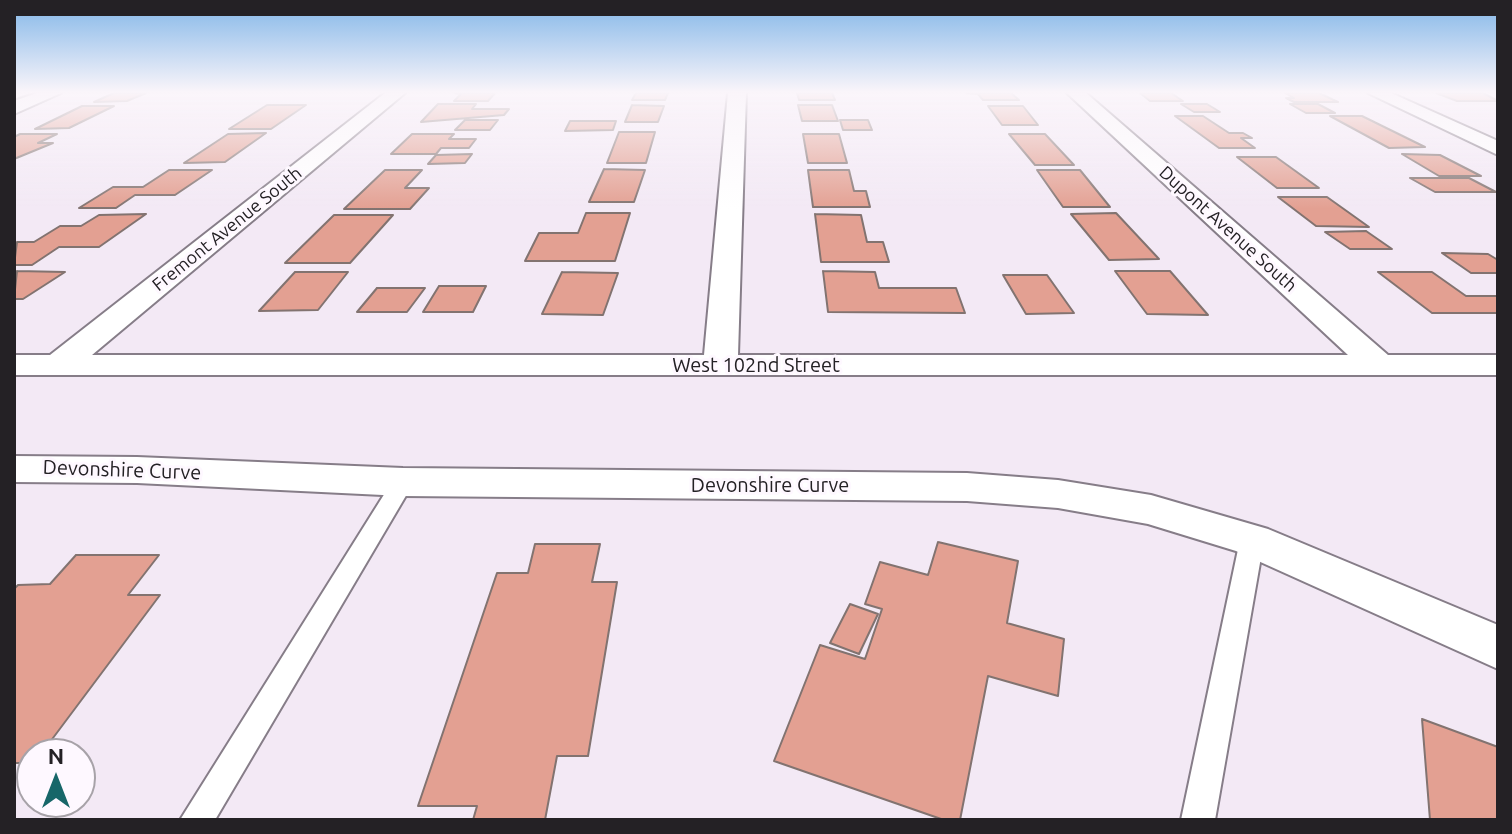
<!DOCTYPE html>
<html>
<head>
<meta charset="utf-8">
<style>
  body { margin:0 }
  #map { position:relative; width:1512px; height:834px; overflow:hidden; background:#f3e9f5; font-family:Ubuntu,sans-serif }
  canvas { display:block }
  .frame { position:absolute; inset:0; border:16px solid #242125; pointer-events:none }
  .north { position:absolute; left:16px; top:738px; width:80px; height:80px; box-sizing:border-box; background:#fef8ff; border:2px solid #a7a2a8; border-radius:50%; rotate:0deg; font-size:22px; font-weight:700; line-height:32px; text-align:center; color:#242125 }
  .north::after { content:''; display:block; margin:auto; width:28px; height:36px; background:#176669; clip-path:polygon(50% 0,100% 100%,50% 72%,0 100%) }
</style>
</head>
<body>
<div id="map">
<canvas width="1512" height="834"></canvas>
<div class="frame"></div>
<div class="north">N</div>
</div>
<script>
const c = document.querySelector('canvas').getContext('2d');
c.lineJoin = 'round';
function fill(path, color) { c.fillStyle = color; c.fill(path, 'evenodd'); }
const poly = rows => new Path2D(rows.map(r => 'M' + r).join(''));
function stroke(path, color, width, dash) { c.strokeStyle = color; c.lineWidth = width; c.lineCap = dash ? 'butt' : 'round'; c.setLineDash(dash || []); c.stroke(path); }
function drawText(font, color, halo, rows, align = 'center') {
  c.font = font + ' Ubuntu,sans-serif'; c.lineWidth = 6; c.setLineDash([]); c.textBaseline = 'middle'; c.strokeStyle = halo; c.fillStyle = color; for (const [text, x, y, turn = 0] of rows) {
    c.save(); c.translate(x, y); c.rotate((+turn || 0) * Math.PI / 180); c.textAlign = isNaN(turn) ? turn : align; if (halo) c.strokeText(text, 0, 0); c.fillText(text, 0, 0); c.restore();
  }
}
const building = poly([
  [114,93,146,93,127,101,94,102,114,93],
  [495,93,488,101,454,101,461,94,455,93,495,93],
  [636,93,668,93,665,100,632,100,636,93],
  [797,93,832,93,835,100,799,100,797,93],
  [966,93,1011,93,1019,100,983,100,978,94,966,93],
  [1140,93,1171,93,1183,101,1150,101,1140,93],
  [1285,93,1319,93,1338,102,1294,102,1286,98,1294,98,1285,93],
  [1436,93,1483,93,1498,101,1457,101,1436,93],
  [438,104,476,104,472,109,509,109,504,115,421,122,438,104],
  [1181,104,1207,104,1220,112,1194,112,1181,104],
  [1290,104,1318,104,1335,113,1306,113,1290,104],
  [267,105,306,105,271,129,229,129,267,105],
  [632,105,664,106,658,122,625,122,632,105],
  [798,105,832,105,838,121,802,121,798,105],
  [82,106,114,106,69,128,35,129,82,106],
  [988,106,1023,106,1038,125,1002,125,988,106],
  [1175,116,1203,116,1229,133,1243,133,1252,138,1241,138,1255,148,1219,148,1175,116],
  [1330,116,1362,116,1425,147,1389,148,1330,116],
  [465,120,498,120,490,130,455,130,465,120],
  [840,120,868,120,872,130,843,130,840,120],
  [570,121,616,121,613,130,565,131,570,121],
  [619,132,655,132,646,163,607,163,619,132],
  [266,133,225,162,184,163,228,134,266,133],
  [20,134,57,134,38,143,53,143,14,159,14,137,20,134],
  [412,134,454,134,449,139,476,139,469,148,441,148,436,154,391,154,412,134],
  [803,134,839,134,847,163,808,163,803,134],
  [1009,134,1045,134,1074,165,1035,165,1009,134],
  [472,154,465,163,428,164,436,155,472,154],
  [1402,154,1440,155,1481,176,1439,176,1402,154],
  [1237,157,1276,157,1319,188,1277,188,1237,157],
  [604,169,645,170,634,202,589,202,604,169],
  [169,170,212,170,175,195,135,195,116,208,79,208,113,187,143,187,169,170],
  [385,170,422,170,405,188,429,188,410,209,344,209,385,170],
  [808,170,849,170,854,191,866,191,870,207,813,207,808,170],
  [1037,170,1080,170,1110,207,1063,207,1037,170],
  [1410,178,1469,178,1496,192,1435,192,1410,178],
  [1278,197,1327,197,1369,227,1316,226,1278,197],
  [586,213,630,213,615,261,525,261,539,233,578,233,586,213],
  [1116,213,1159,259,1109,260,1071,214,1116,213],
  [146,214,99,247,59,247,32,265,14,265,17,242,34,242,60,226,81,226,99,215,146,214],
  [815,214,861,215,867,242,883,242,889,262,821,262,815,214],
  [334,215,393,215,350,263,285,263,334,215],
  [1366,231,1392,249,1350,249,1325,232,1366,231],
  [1442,253,1488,254,1498,260,1498,273,1471,273,1442,253],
  [17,271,65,272,23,299,14,299,17,271],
  [823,271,875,272,879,288,956,288,965,313,828,312,823,271],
  [1115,271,1170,271,1208,315,1147,314,1115,271],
  [295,272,348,272,318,310,259,311,295,272],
  [562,272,618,273,603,315,542,314,562,272],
  [1378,272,1432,272,1466,296,1498,296,1498,313,1432,313,1378,272],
  [1003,275,1047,275,1074,313,1026,314,1003,275],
  [439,286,486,286,473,312,423,312,439,286],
  [377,288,425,288,407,312,357,312,377,288],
  [938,542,1018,561,1007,623,1064,639,1058,696,988,676,960,820,944,820,774,761,820,645,865,659,882,609,865,604,880,562,928,575,938,542],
  [535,544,600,544,592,582,617,582,588,756,557,756,545,820,473,820,477,806,418,806,497,573,528,573,535,544],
  [76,555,159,555,128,595,160,595,41,754,32,754,32,763,14,763,14,589,18,585,50,584,76,555],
  [850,604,878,614,859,654,830,643,850,604],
  [1422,719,1498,747,1498,820,1430,820,1422,719]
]);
fill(building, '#e3a092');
stroke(building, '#827370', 2);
const lane = poly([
  [403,475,414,482,215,820,180,820,395,477,403,475],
  [1252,532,1260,534,1264,540,1215,820,1181,820,1240,540,1244,534,1252,532]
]);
const street = poly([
  [37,93,61,93,14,114,14,101,37,93],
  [385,93,405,93,92,355,704,355,728,93,746,93,738,355,1348,355,1067,93,1086,93,1388,355,1498,355,1498,375,14,375,14,355,50,355,385,93],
  [1368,93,1391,93,1498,141,1498,155,1368,93],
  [14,456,137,457,403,468,967,473,1058,480,1151,495,1268,529,1498,625,1498,669,1236,551,1148,524,1058,508,967,501,403,496,137,483,14,482,14,456]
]);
stroke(lane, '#867d88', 4);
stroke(street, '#867d88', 4);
fill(lane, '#fff');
fill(street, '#fff');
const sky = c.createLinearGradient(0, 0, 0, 209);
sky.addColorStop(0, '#82b6e8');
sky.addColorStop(0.44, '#faf5fa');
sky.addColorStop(1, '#faf5fa00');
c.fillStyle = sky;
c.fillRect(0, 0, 1512, 209);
drawText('18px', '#242125', '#fef8ff', [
  ["Fremont Avenue South",227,229,-39],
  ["Dupont Avenue South",1228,229,42]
]);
drawText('20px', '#242125', '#fef8ff', [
  ["West 102nd Street",756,365],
  ["Devonshire Curve",122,470,2],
  ["Devonshire Curve",770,485]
]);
</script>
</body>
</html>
